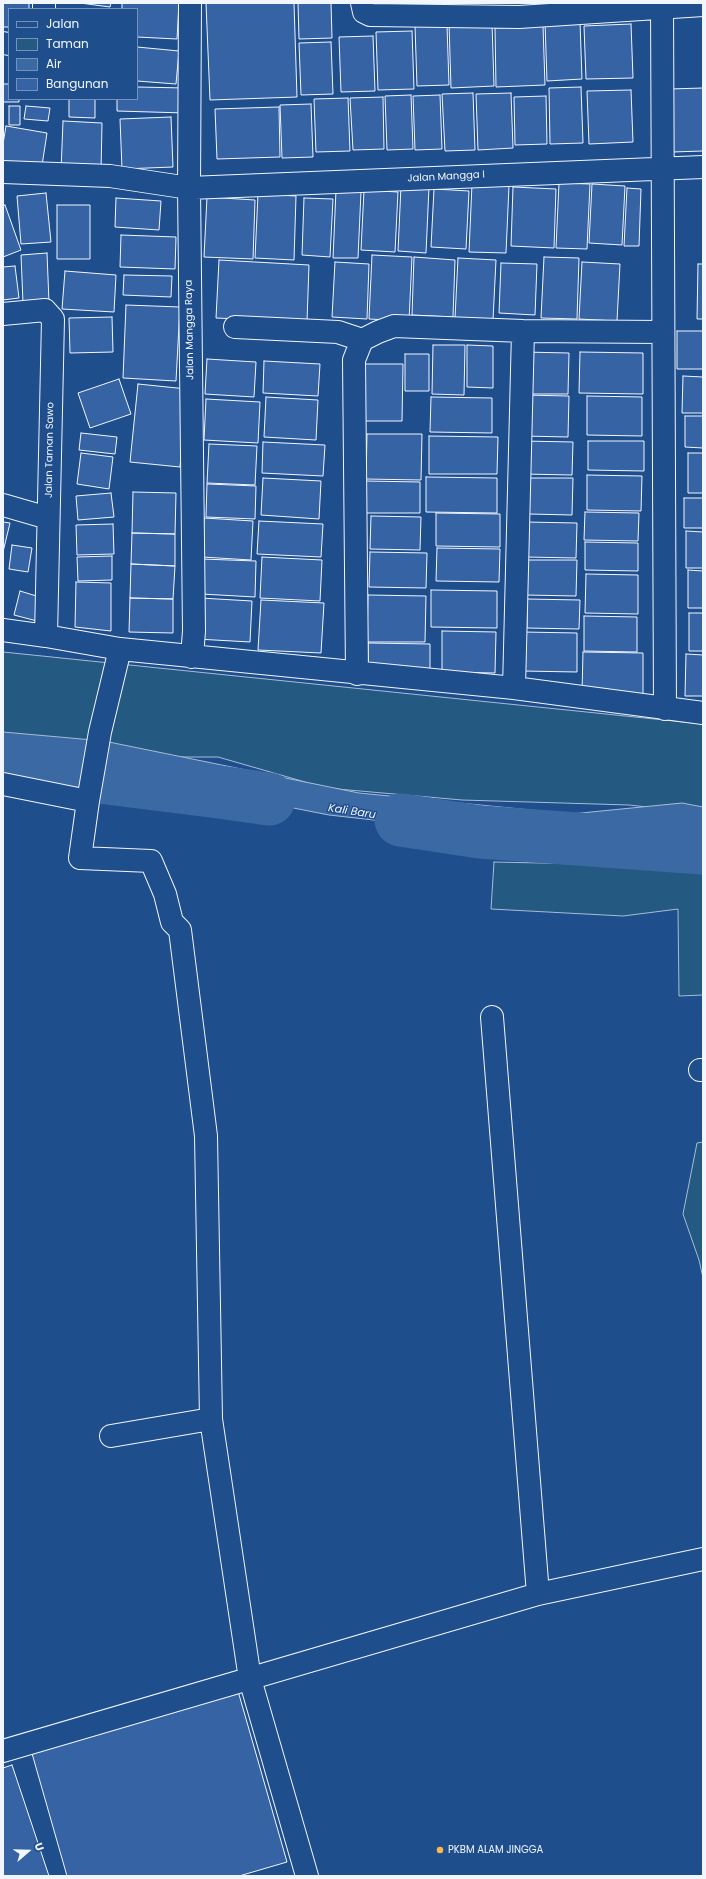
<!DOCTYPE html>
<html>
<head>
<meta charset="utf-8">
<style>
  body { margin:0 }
  #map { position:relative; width:706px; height:1879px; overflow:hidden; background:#1f4e8c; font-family:Poppins,sans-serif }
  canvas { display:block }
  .frame { position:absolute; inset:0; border:4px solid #f2f6ff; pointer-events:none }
  .legend { position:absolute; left:8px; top:8px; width:130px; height:92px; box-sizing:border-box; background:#1f4e8c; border:1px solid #7391ba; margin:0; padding:5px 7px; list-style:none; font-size:12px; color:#f2f6ff }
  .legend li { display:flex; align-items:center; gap:8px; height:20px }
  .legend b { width:20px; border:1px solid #7391ba }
  .north { position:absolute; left:8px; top:1831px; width:40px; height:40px; -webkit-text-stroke:3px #1f4e8c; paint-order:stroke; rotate:70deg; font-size:11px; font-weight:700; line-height:16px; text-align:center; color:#f2f6ff }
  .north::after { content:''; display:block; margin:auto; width:14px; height:18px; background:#f2f6ff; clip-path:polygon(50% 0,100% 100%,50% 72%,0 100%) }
</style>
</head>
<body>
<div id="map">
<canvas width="706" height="1879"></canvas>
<div class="frame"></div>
<ul class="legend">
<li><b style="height:5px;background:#1f4e8c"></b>Jalan</li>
<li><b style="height:11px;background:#245a82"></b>Taman</li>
<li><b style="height:11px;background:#3b69a3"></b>Air</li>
<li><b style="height:11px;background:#3563a3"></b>Bangunan</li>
</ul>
<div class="north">U</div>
</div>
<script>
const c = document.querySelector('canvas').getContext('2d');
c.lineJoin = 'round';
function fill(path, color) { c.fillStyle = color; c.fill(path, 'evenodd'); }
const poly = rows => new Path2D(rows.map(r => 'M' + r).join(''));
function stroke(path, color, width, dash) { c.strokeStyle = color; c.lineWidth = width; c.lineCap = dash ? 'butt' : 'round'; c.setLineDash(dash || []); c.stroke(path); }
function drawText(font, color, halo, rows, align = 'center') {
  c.font = font + ' Poppins,sans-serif'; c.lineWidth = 3; c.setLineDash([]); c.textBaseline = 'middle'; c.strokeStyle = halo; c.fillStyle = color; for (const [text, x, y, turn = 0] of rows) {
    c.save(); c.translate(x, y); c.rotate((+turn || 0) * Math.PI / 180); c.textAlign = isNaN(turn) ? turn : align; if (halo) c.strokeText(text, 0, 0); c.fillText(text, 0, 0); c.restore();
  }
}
const green = poly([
  [3,652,703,724,703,813,629,805,462,800,326,788,218,757,175,757,3,736,3,652],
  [494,862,677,866,703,869,703,995,679,996,678,909,623,916,491,909,494,862],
  [703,1142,703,1278,699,1260,683,1214,697,1143,703,1142]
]);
fill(green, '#245a82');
stroke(green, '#a8bbd7', 1);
const water = poly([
  [3,732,104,741,359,793,571,814,682,803,703,807,703,855,561,841,329,815,126,775,3,768,3,732]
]);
fill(water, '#3b69a3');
stroke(water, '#a8bbd7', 1);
stroke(poly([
  [3,765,219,792,269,799],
  [401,820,480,832,703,848]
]), '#3b69a3', 53);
const building = poly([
  [3,3,29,3,29,9,9,9,9,27,3,27,3,3],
  [80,3,111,3,110,7,80,3],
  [122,3,179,3,177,39,137,37,137,9,122,9,122,3],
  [206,3,294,3,297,97,210,100,206,3],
  [298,3,331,3,332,38,299,39,298,3],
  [580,22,582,79,547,81,545,23,580,22],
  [492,23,494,86,451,88,449,24,492,23],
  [631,24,633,78,586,79,584,26,631,24],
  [447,25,449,85,417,86,415,26,447,25],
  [543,26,545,85,496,87,495,28,543,26],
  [412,31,414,89,378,90,376,32,412,31],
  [373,36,375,91,341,92,339,37,373,36],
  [331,42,333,94,301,95,299,43,331,42],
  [137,47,179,51,176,84,137,81,137,47],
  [3,84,9,84,9,99,19,99,19,102,3,102,3,84],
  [137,87,185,88,185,113,117,111,117,99,137,99,137,87],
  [581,87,583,143,550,144,549,88,581,87],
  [703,88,703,151,672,152,669,89,703,88],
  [631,90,633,142,589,144,587,91,631,90],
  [473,93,475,150,445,151,442,94,473,93],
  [511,93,513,148,478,150,476,94,511,93],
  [411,95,413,149,387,150,385,96,411,95],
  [440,95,442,149,415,150,413,96,440,95],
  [546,96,547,144,515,145,514,97,546,96],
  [383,97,384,149,353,150,350,98,383,97],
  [348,98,350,151,316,152,314,99,348,98],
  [69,99,95,99,95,118,69,117,69,99],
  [311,104,313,157,282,158,280,105,311,104],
  [9,106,20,106,20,125,9,125,9,106],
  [26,106,50,108,48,121,24,119,26,106],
  [279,107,280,157,217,159,215,109,279,107],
  [171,117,173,167,122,169,120,119,171,117],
  [63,121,102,123,101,172,61,171,63,121],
  [6,126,47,133,41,172,3,165,3,144,6,126],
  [559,183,590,184,587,249,556,248,559,183],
  [472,184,509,186,506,253,469,252,472,184],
  [592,184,625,186,622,245,589,243,592,184],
  [401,186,429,187,426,253,398,251,401,186],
  [513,187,556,189,554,248,511,246,513,187],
  [627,188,641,189,639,246,624,246,627,188],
  [434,189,469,191,466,249,431,247,434,189],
  [336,190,361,192,358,258,333,258,336,190],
  [364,190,398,192,395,252,361,250,364,190],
  [46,193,51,242,21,244,17,196,46,193],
  [258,194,296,196,294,260,255,258,258,194],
  [207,197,255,200,253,259,204,257,207,197],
  [116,198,161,201,159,230,115,227,116,198],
  [304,198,333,199,330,257,302,255,304,198],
  [5,205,21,250,3,257,3,206,5,205],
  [57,205,90,205,90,259,57,259,57,205],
  [121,235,176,237,175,269,120,267,121,235],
  [47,253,49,302,23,303,21,255,47,253],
  [372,255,412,257,409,321,369,319,372,255],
  [414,257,455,260,453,317,412,315,414,257],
  [544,257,579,258,577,319,541,318,544,257],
  [458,258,496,260,493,320,455,318,458,258],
  [219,260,309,265,307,322,216,318,219,260],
  [335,262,369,264,367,319,332,317,335,262],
  [582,262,620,264,617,321,579,319,582,262],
  [501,263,537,264,535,315,499,313,501,263],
  [698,264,703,264,703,319,697,319,698,264],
  [15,266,19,298,3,300,3,267,15,266],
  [65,271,116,275,114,312,62,309,65,271],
  [124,275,172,276,171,297,123,295,124,275],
  [126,305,180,307,176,381,123,378,126,305],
  [112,317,113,352,70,353,69,318,112,317],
  [677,331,703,331,703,369,677,369,677,331],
  [433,345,465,345,464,395,432,394,433,345],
  [467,345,493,346,493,388,467,387,467,345],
  [523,352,569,353,568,394,523,394,523,352],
  [580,352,643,353,643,394,579,393,580,352],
  [405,354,429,354,429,391,405,391,405,354],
  [207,359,256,362,254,397,205,394,207,359],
  [264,361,320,364,318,396,263,393,264,361],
  [364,364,403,364,402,421,364,421,364,364],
  [683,376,703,377,703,413,682,413,683,376],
  [119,379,131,414,90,428,78,393,119,379],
  [138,384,187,389,180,467,130,462,138,384],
  [523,395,569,396,568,437,523,436,523,395],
  [587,396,642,397,642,436,587,435,587,396],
  [266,397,318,400,316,440,264,437,266,397],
  [431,397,492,398,492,433,430,432,431,397],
  [206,399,260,402,258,443,204,440,206,399],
  [685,416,703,416,703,448,685,447,685,416],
  [81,433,117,437,115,454,79,450,81,433],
  [367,434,422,434,421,480,366,479,367,434],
  [429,436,498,437,497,474,429,474,429,436],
  [523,441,573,442,572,475,523,474,523,441],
  [588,441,644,441,644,471,588,470,588,441],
  [263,442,325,445,323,476,262,473,263,442],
  [209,444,257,446,255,485,207,483,209,444],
  [81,453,113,457,109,489,77,484,81,453],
  [688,453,703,453,703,493,688,493,688,453],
  [587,475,642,476,641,511,587,510,587,475],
  [426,477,497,478,497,513,426,512,426,477],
  [263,478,321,481,319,519,261,515,263,478],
  [529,478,573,478,572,515,529,514,529,478],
  [366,481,420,482,420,513,366,513,366,481],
  [207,484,256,486,255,519,206,517,207,484],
  [133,492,176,493,175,534,132,533,133,492],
  [111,493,114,517,78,520,76,496,111,493],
  [684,498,703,498,703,528,684,528,684,498],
  [585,512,639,513,638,541,584,540,585,512],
  [436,513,500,514,500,547,436,546,436,513],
  [371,516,421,517,420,550,370,549,371,516],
  [204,518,253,521,251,560,202,557,204,518],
  [259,521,323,524,321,557,257,554,259,521],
  [3,522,10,523,3,552,3,522],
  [526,522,577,523,576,558,526,557,526,522],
  [113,524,114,554,77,555,76,525,113,524],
  [686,531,703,532,703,568,686,568,686,531],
  [132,533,175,534,175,566,131,564,132,533],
  [585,542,638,543,638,571,585,570,585,542],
  [12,545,32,548,28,572,9,569,12,545],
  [437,548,500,549,499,582,436,581,437,548],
  [370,552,427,553,426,588,369,587,370,552],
  [112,556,112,580,78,581,77,557,112,556],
  [262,557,322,560,320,601,260,598,262,557],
  [202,559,256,561,255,597,201,594,202,559],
  [525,560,577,560,576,596,525,595,525,560],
  [131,564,175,566,173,599,130,598,131,564],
  [688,570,703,571,703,608,688,608,688,570],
  [586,574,638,575,638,614,585,613,586,574],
  [76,582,111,583,111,631,75,627,76,582],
  [431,590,497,591,497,628,431,627,431,590],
  [20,591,43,598,37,621,14,615,20,591],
  [368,595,426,596,425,642,367,642,368,595],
  [130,598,173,599,173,633,129,632,130,598],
  [200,598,252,601,250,642,197,639,200,598],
  [527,599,580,600,579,629,527,628,527,599],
  [261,600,324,603,321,653,258,650,261,600],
  [689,613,703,613,703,651,689,651,689,613],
  [584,616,637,617,637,652,584,651,584,616],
  [442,631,496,632,495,673,442,672,442,631],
  [523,632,577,633,577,672,523,671,523,632],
  [368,643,430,644,430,669,368,668,368,643],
  [583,652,643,653,643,694,582,693,583,652],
  [686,654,703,655,703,696,685,696,686,654],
  [238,1691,287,1862,239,1876,67,1876,31,1750,238,1691],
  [12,1765,49,1876,3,1876,3,1768,12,1765]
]);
fill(building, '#3563a3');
stroke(building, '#f2f6ff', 1);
const minor = poly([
  [44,3,44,9],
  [190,3,189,188,194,631,192,657],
  [362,3,364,12,370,15,519,17,703,5],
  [662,3,665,709],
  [3,43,9,44],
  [3,172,110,176,189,188,703,167],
  [3,314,45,310,53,319,46,636],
  [235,327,338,332,362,340],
  [3,505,48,518],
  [3,630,46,636,120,649,514,688,703,713],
  [120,649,100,732,88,801,80,858,151,861,165,894,172,922,180,930,206,1136,211,1419,250,1679,307,1876],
  [357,674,354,360,362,340,378,332,394,326,523,331,663,332],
  [514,688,523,331],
  [3,784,88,801],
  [492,1017,538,1594],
  [700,1070,703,1070],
  [111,1436,211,1419],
  [3,1751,538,1594,703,1559]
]);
stroke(minor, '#f2f6ff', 24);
stroke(minor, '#1f4e8c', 22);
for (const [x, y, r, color] of [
  [440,1850,4,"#ffb74d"]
]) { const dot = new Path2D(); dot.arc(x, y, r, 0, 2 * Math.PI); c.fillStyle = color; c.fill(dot); stroke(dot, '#1f4e8c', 1.5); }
drawText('10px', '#f2f6ff', '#1f4e8c', [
  ["Jalan Mangga I",446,177,-3],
  ["Jalan Mangga Raya",190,330,-91],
  ["Jalan Taman Sawo",50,450,-89]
]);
drawText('10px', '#f2f6ff', '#1f4e8c', [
  ["PKBM ALAM JINGGA",448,1850]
], 'left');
drawText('italic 11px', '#f2f6ff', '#1f4e8c', [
  ["Kali Baru",352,812,9]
]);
</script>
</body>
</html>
